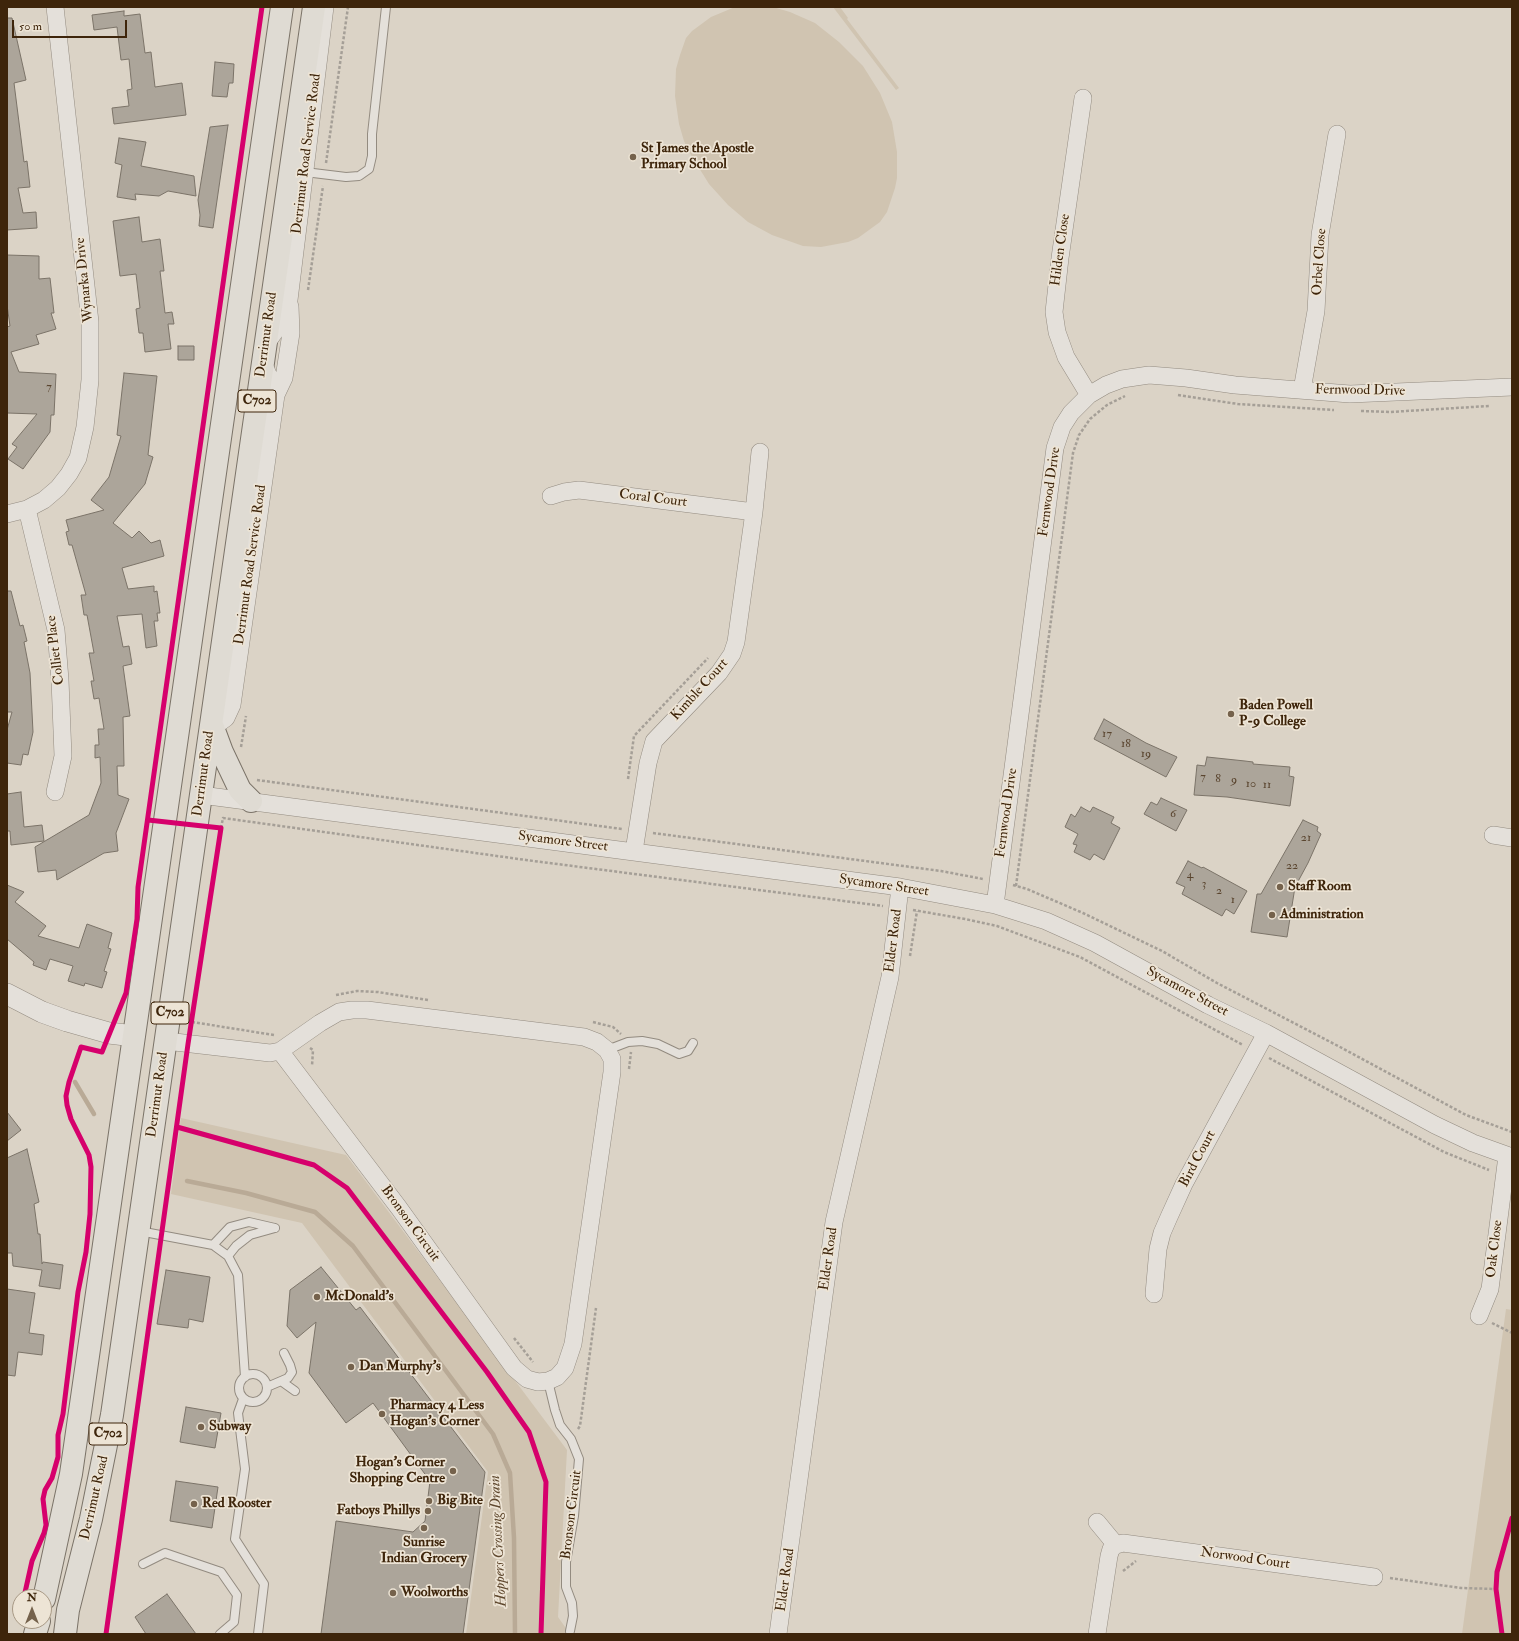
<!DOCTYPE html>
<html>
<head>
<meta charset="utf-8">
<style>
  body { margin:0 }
  #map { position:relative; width:1519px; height:1641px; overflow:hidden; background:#dbd3c6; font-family:"IM FELL Double Pica",serif }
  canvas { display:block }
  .frame { position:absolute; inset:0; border:8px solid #3e250b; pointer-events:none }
  .north { position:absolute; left:12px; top:1589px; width:40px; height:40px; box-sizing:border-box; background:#ede4d5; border:1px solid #a79884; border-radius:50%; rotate:0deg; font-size:11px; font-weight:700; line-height:16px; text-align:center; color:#3e250b }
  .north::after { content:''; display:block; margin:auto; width:14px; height:18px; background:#75624c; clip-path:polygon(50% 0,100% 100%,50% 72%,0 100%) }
  .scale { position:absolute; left:12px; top:20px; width:115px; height:18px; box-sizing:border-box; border:2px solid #3e250b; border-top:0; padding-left:5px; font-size:12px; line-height:14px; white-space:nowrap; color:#3e250b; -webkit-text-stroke:3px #ede4d5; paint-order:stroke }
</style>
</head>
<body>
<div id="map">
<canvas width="1519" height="1641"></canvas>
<div class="frame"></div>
<div class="north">N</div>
<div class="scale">50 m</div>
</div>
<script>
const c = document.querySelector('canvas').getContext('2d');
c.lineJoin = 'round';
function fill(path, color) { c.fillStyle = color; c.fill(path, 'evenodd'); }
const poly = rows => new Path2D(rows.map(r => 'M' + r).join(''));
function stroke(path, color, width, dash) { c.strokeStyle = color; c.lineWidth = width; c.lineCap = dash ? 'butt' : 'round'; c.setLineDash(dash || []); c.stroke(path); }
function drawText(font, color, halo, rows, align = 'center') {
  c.font = font + ' "IM FELL Double Pica",serif'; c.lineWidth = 3.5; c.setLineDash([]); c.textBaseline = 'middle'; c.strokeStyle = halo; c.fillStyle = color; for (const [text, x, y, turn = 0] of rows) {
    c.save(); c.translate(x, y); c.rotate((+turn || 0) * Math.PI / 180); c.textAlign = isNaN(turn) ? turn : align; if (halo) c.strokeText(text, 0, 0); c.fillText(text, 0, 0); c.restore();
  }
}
fill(poly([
  [735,7,773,7,790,12,815,23,839,42,863,66,880,93,892,122,897,152,897,178,895,188,887,212,880,222,858,238,848,242,821,247,803,246,772,235,748,222,728,205,709,184,691,155,684,141,679,124,675,96,676,69,680,55,686,38,692,31,711,17],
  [833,7,840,7,848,18,847,19,899,88,896,90],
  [181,1118,346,1155,567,1450,558,1617,570,1634,466,1634,488,1472,302,1223,171,1194],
  [1506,1309,1512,1310,1512,1634,1462,1634]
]), '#d0c4b1');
stroke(poly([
  [75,1082,94,1114],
  [187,1181,246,1193,315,1212,353,1246,493,1434,510,1473,514,1538,515,1634]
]), '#b9aa96', 4.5);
const building = poly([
  [124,11,124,16,140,14,145,53,151,52,155,87,182,83,186,115,114,124,112,108,129,106,127,90,132,89,129,59,121,60,117,27,94,30,92,15,124,11],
  [7,18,12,18,26,80,14,83,24,162,27,161,30,187,18,188,23,213,36,212,37,228,7,230,7,18],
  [215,62,234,64,233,83,229,83,227,97,212,96,215,62],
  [228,125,213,228,199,226,200,215,198,200,210,127,228,125],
  [119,138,146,142,141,166,194,176,196,196,168,191,159,196,135,194,136,200,117,197,122,165,115,163,119,138],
  [139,217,142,242,160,239,164,271,160,271,165,313,172,312,174,324,168,324,171,349,145,352,143,333,139,333,136,309,140,308,136,274,120,276,113,221,139,217],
  [7,255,39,256,39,279,50,278,54,313,51,313,56,329,36,335,39,344,11,352,19,372,56,374,54,415,51,415,50,432,23,469,8,459,17,447,12,444,37,414,7,413,7,327,10,326,7,305,7,255],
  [178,346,194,346,194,360,178,360,178,346],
  [124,373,157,376,148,455,153,457,145,484,113,523,132,538,139,531,151,543,160,540,164,556,122,568,128,589,154,586,154,592,157,591,160,613,157,613,158,621,154,621,157,646,146,648,142,614,117,616,123,647,129,646,132,664,123,666,130,716,123,717,124,766,117,766,118,795,129,799,116,833,118,851,104,853,57,880,56,870,38,872,35,847,89,815,101,783,100,757,95,758,95,745,99,745,98,729,104,729,99,698,94,699,91,681,94,681,89,653,94,653,87,615,84,615,81,595,86,595,72,545,69,545,66,532,69,531,66,520,104,510,91,500,109,477,121,436,117,435,124,373],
  [7,591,11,591,20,626,23,625,27,641,24,642,30,673,33,732,28,755,23,754,21,765,7,763,7,730,12,712,7,712,7,591],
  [1104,719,1146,743,1177,757,1166,777,1094,739,1104,719],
  [1207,757,1245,761,1253,762,1253,764,1290,767,1289,776,1294,777,1290,806,1227,797,1194,795,1197,765,1205,766,1207,757],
  [21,792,24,827,42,825,44,841,11,845,10,831,7,831,7,794,21,792],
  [1161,798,1187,810,1176,831,1144,814,1151,802,1157,805,1161,798],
  [1081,807,1090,812,1093,807,1114,817,1111,823,1120,828,1104,860,1094,854,1090,860,1074,852,1077,845,1073,844,1078,834,1065,827,1071,814,1075,817,1081,807],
  [1303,820,1318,827,1317,831,1321,834,1308,863,1295,887,1287,937,1251,932,1257,894,1261,894,1303,820],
  [1188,861,1202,868,1203,867,1247,891,1234,914,1226,909,1222,916,1182,894,1185,887,1176,883,1188,861],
  [7,885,24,892,15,902,46,926,38,936,79,948,87,924,112,933,108,948,111,949,104,971,107,972,102,988,85,983,84,986,68,981,73,966,50,959,46,970,33,965,34,962,7,939,7,885],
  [7,1112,21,1130,7,1141,7,1112],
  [27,1149,39,1202,34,1204,38,1234,40,1234,42,1264,43,1262,63,1265,60,1289,39,1286,42,1270,13,1266,12,1253,7,1253,7,1158,27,1149],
  [321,1267,356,1310,360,1307,485,1472,463,1634,321,1634,336,1521,413,1532,425,1521,430,1481,373,1403,346,1423,309,1373,316,1322,297,1338,287,1326,290,1290,321,1267],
  [166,1270,210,1277,203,1322,189,1319,188,1328,157,1324,166,1270],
  [7,1289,35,1293,29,1333,44,1335,42,1355,18,1352,15,1376,7,1375,7,1289],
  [186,1407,221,1413,215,1448,180,1442,186,1407],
  [176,1481,218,1487,212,1528,170,1521,176,1481],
  [167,1594,196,1634,146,1634,135,1617,167,1594]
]);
fill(building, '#aca59a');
stroke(building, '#7b7368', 1);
const service = poly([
  [305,172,346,177,359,176,369,169,372,156,372,134,386,7],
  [607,1050,628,1042,642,1041,658,1044,679,1054,688,1051,693,1043],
  [139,1231,213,1245,228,1256,238,1275,245,1377],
  [213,1245,230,1227,249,1222,275,1228],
  [228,1256,236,1246,250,1235,275,1228],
  '239 1388a14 14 0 1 1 28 0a14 14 0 1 1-28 0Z',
  [281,1381,288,1378,292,1372,290,1365,284,1353],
  [548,1381,555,1410,560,1425,571,1439,579,1459,574,1516,566,1562,566,1587,572,1603,573,1616,570,1631],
  [267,1387,281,1381,295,1391],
  [243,1399,238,1413,245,1469,235,1539,264,1584,258,1634],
  [143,1564,165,1553,221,1572,237,1595,234,1622,220,1634]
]);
const minor = poly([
  [1083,98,1060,258,1054,312,1057,332,1066,357,1089,395],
  [266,344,283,320,289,300,325,7],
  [1302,390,1316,311,1320,235,1337,134],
  [276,395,284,378,291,333,290,306],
  [551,496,564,492,579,490,754,512],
  [27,509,56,630,60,680,63,756,55,792],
  [7,514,27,509,44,500,58,488,69,474,78,458,85,427,90,380,90,322,55,7],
  [211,722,219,723,226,718,232,705,276,395,270,379,263,363],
  [201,795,900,887,995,905,1046,921,1095,943,1208,1005,1266,1033,1435,1125,1473,1143,1512,1157],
  [1493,835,1512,838],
  [634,851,648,763,654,741,719,673,732,654,736,642,754,512,760,452],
  [995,905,1055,448,1062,427,1071,413,1089,395,1106,385,1122,379,1149,375,1186,378,1235,385,1350,394,1512,387],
  [166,1041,270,1053,280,1051,320,1023,339,1012,352,1010,367,1010,584,1037,597,1042,607,1050,612,1059,612,1072,573,1344,565,1368,557,1377,548,1381,538,1382,527,1379,514,1368,399,1208,280,1051],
  [1154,1294,1158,1249,1162,1233,1169,1217,1184,1184,1266,1033],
  [1479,1316,1490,1289,1507,1156],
  [1097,1522,1116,1545],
  [778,1634,834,1222,890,977,900,887],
  [1097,1634,1109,1556,1111,1549,1116,1545,1123,1543,1374,1577]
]);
const tertiary = poly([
  [7,994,42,1012,67,1021,109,1033,134,1036]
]);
const trunk = poly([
  [212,725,222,752,240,790,251,801],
  [44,1599,71,1474,282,7],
  [35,1634,39,1621],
  [65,1634,68,1610,91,1519,112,1415,314,7]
]);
stroke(service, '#938b80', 10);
stroke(minor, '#938b80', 18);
stroke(tertiary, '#938b80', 22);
stroke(trunk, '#7b7368', 24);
stroke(poly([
  [326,163,348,7],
  [308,290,323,186],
  [1178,395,1238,404,1334,410],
  [1361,411,1390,412,1489,406],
  [241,747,246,716],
  [628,779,634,736,708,658],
  [257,780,622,829],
  [221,828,223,818,526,860,883,906],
  [653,833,941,871,983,879],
  [1013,885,1027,889,1083,913,1162,951,1217,983,1340,1047,1466,1115,1512,1132],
  [1016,886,1073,453,1079,435,1090,419,1107,405,1125,396],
  [913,910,965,919,997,926,1080,957,1243,1045],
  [910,956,917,911],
  [336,995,357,991,378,992,428,1000],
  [192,1022,274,1035],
  [593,1022,613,1027,621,1034],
  [310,1048,313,1050,312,1066],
  [1269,1058,1444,1152,1489,1170],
  [629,1069,631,1052],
  [1492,1323,1512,1333],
  [514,1338,533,1362],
  [578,1429,580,1426,596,1308],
  [1123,1571,1136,1561],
  [1390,1578,1461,1588,1496,1589]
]), '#a59f97', 2.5, [3, 2]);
stroke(service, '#e4e0da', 8);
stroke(minor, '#e4e0da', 17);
stroke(tertiary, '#e4e0da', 21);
stroke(trunk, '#dfdbd3', 22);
stroke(poly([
  [177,1127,314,1165,347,1188,487,1372,529,1432,546,1482,541,1634],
  [24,1597,32,1561,44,1533,46,1525,43,1499,45,1490,52,1478,58,1457,58,1435,63,1414,78,1292,86,1252,90,1214,91,1167,89,1155,71,1119,67,1105,66,1096,69,1082,81,1047,102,1052,126,993,137,919,138,887,262,7],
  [106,1634,188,1044,221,828,148,820],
  [1502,1634,1496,1589,1497,1572,1512,1518]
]), '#d6006c', 5);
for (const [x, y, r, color] of [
  [633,157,4,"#75624c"],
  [1231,714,4,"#75624c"],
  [1280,887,4,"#75624c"],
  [1272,915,4,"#75624c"],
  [317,1297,4,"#75624c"],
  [351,1367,4,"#75624c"],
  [382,1414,4,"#75624c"],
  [201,1427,4,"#75624c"],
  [453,1471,4,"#75624c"],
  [429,1501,4,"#75624c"],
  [194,1504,4,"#75624c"],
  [428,1511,4,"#75624c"],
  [424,1528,4,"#75624c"],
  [393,1593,4,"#75624c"]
]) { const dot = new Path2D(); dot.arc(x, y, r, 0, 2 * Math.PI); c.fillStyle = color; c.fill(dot); stroke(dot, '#ede4d5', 1.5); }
drawText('12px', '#5a452f', null, [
  ["7",49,387],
  ["17",1107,734],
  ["18",1126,744],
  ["19",1146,754],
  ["7",1203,777],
  ["8",1218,779],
  ["9",1234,780],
  ["10",1251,784],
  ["11",1267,785],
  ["6",1173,814],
  ["21",1306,838],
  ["22",1292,866],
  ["4",1190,875],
  ["3",1204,884],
  ["2",1219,891],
  ["1",1233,900]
]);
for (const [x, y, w] of [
  [257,401,38],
  [170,1013,38],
  [108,1434,38]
]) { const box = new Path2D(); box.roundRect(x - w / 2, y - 11, w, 22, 3); c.fillStyle = '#ede4d5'; c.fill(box); stroke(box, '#3e250b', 1); }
drawText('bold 13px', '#3e250b', null, [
  ["C702",257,401],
  ["C702",170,1013],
  ["C702",108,1434]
]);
drawText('bold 14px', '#3e250b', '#ede4d5', [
  ["St James the Apostle",641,149],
  ["Primary School",641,165],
  ["Baden Powell",1239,706],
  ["P-9 College",1239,722],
  ["Staff Room",1288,887],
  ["Administration",1280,915],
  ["McDonald's",325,1297],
  ["Dan Murphy's",359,1367],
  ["Pharmacy 4 Less",390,1406],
  ["Hogan's Corner",390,1422],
  ["Subway",209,1427],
  ["Hogan's Corner",445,1463,"right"],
  ["Shopping Centre",445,1479,"right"],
  ["Big Bite",437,1501],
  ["Red Rooster",202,1504],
  ["Fatboys Phillys",420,1511,"right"],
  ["Sunrise",424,1543,"center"],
  ["Indian Grocery",424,1559,"center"],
  ["Woolworths",401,1593]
], 'left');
drawText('14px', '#3e250b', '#ede4d5', [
  ["Derrimut Road Service Road",307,154,-83],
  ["Hilden Close",1061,250,-82],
  ["Orbel Close",1320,262,-86],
  ["Wynarka Drive",85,280,-96],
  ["Derrimut Road",267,335,-82],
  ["Fernwood Drive",1360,391,1],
  ["Fernwood Drive",1050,492,-82],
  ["Coral Court",653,499,7],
  ["Derrimut Road Service Road",251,565,-82],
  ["Colliet Place",56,650,-97],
  ["Kimble Court",700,690,-48],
  ["Derrimut Road",204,774,-82],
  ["Fernwood Drive",1007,813,-82],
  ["Sycamore Street",563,842,7],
  ["Sycamore Street",884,886,8],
  ["Elder Road",894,941,-83],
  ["Sycamore Street",1187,992,28],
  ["Derrimut Road",158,1095,-82],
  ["Bird Court",1198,1159,-62],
  ["Bronson Circuit",410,1224,54],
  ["Oak Close",1495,1249,-83],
  ["Elder Road",829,1259,-82],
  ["Derrimut Road",95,1498,-77],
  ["Bronson Circuit",572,1515,-83],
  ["Norwood Court",1245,1559,8],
  ["Elder Road",786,1580,-82]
]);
drawText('italic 15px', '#5f482e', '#ede4d5', [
  ["Hoppers Crossing Drain",499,1541,-93]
]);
</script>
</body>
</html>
